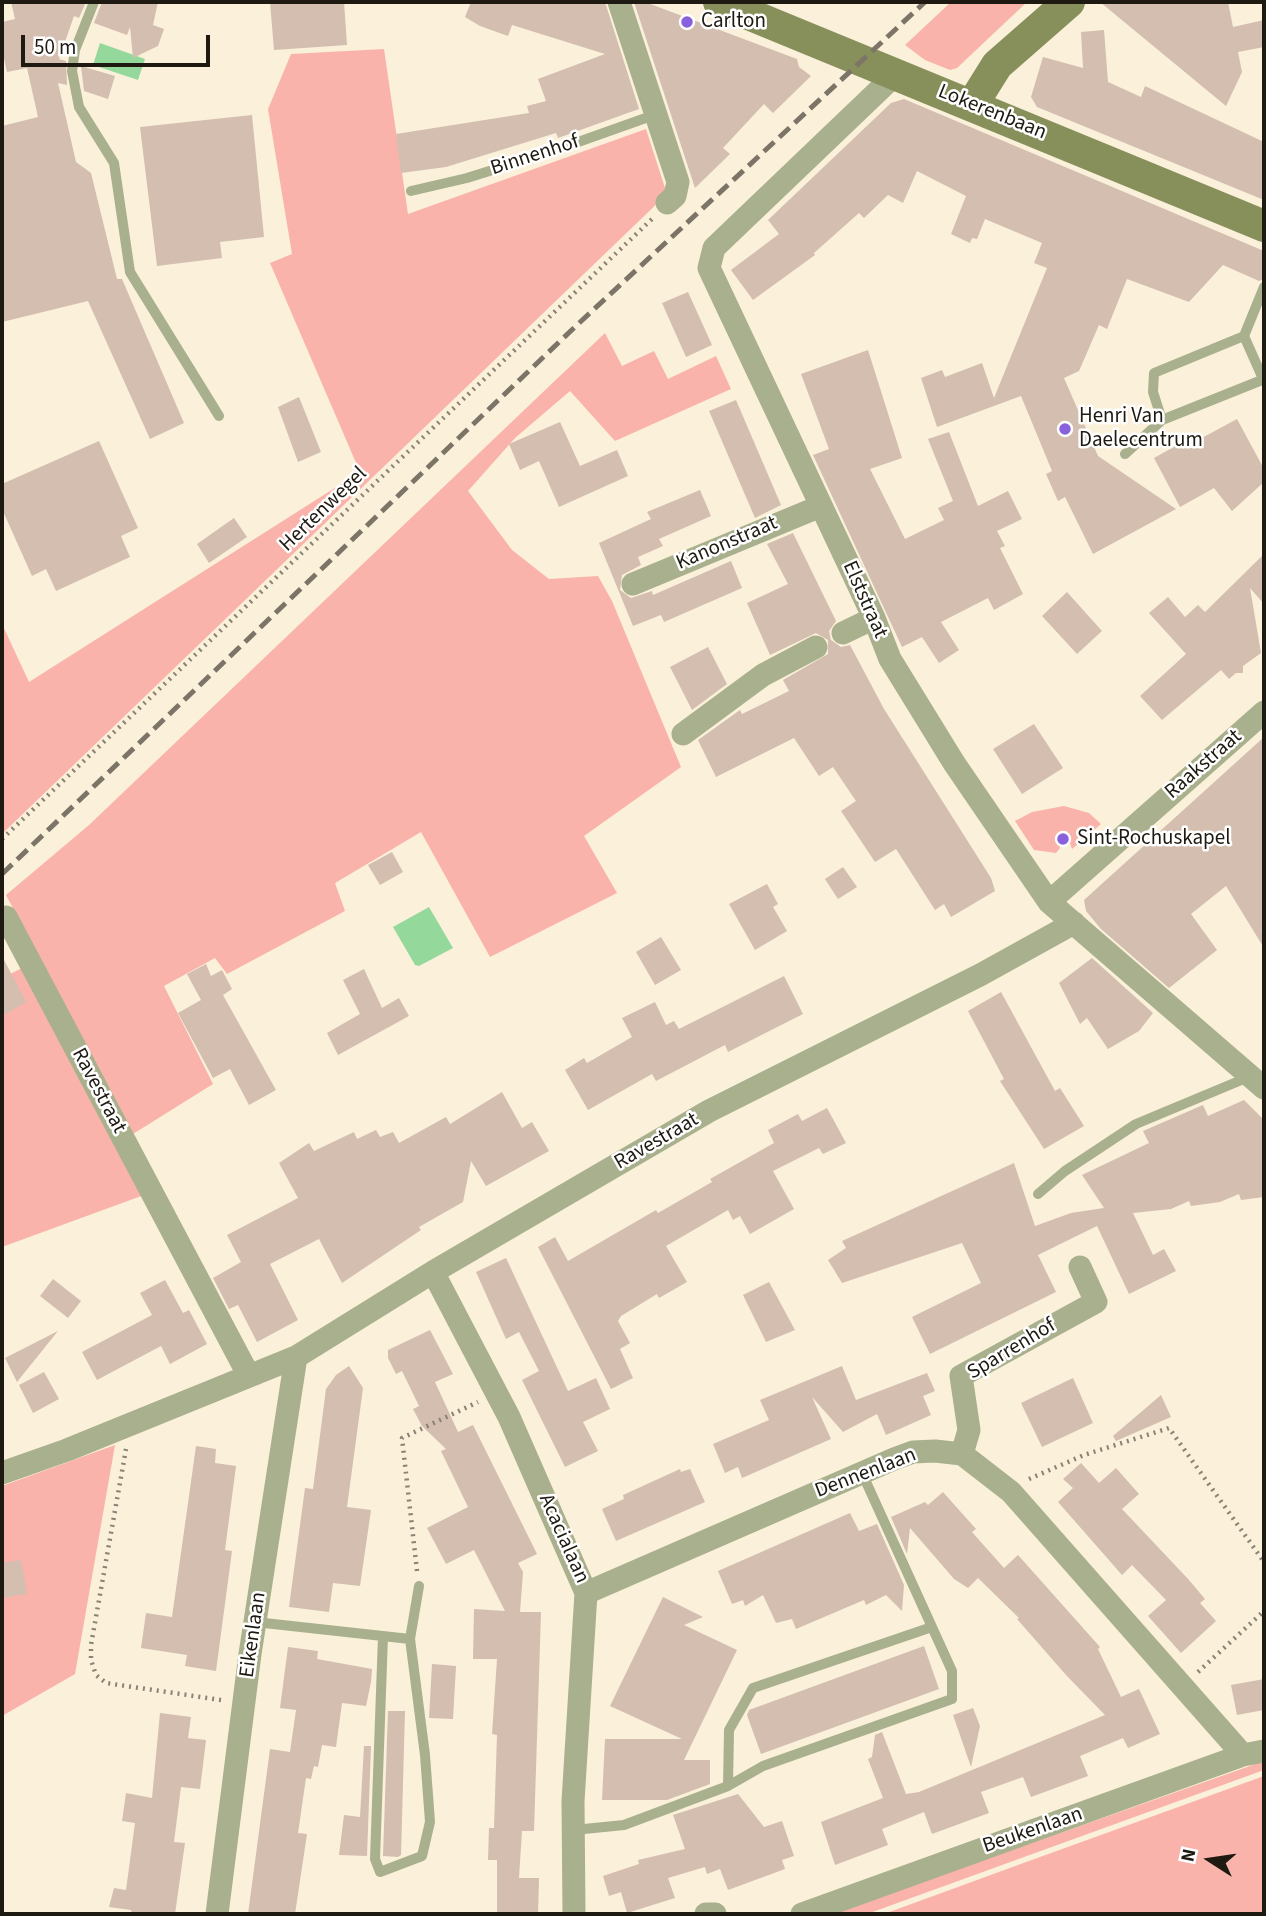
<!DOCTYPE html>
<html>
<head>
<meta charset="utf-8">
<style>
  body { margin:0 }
  #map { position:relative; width:1266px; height:1916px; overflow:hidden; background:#fbf0da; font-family:"Source Sans 3",sans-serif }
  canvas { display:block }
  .frame { position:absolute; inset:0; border:4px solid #1e1a12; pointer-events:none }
  .north { position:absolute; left:1175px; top:1825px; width:70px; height:70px; -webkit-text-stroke:5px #fff; paint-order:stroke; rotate:282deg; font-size:19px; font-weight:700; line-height:28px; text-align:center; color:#1e1a12 }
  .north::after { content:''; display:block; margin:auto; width:24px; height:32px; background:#1e1a12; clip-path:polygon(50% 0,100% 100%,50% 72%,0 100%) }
  .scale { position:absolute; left:21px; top:35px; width:189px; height:32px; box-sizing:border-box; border:4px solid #1e1a12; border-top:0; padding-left:9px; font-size:21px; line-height:24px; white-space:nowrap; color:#1e1a12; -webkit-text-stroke:5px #fff; paint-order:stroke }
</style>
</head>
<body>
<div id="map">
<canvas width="1266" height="1916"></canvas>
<div class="frame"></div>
<div class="north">N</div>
<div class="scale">50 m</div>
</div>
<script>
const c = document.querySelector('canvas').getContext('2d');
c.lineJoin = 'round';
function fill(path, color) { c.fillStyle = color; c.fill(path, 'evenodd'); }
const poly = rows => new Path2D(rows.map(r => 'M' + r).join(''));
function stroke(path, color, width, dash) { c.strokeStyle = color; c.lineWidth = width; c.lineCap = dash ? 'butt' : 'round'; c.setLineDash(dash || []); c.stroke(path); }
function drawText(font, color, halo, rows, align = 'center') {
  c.font = font + ' "Source Sans 3",sans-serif'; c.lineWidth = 5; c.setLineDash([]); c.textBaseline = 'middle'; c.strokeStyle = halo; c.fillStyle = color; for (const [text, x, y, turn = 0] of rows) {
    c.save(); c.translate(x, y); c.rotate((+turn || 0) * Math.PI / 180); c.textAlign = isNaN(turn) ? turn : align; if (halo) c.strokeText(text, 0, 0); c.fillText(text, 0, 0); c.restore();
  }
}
fill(poly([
  [951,2,1027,2,957,68,950,70,925,60,905,45],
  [384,49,408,214,646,129,667,194,2,834,2,624,29,682,360,472,270,263,292,254,268,109,291,54],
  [605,333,622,366,654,351,668,379,716,356,731,389,615,441,570,391,515,438,468,491,512,550,549,579,598,576,612,601,681,767,584,836,617,893,490,957,421,832,335,883,345,911,227,974,215,958,164,986,213,1084,133,1134,144,1195,2,1247,2,978,40,959,6,895,89,825],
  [1064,806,1089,813,1101,824,1072,849,1066,831,1057,833,1060,848,1056,853,1034,850,1015,821,1032,812],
  [115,1445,75,1674,2,1716,2,1486],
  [1264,1761,1264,1770,867,1914,831,1914],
  [1264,1776,1264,1914,884,1914,1029,1861]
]), '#fab3ab');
fill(poly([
  [100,43,145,59,138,80,93,65],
  [429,907,453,948,419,966,415,965,393,927]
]), '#95d89b');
fill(poly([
  [11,2,86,2,79,18,74,16,59,59,66,61,67,85,58,83,76,162,91,173,117,279,122,279,184,423,150,439,88,301,2,322,2,126,38,117,27,68,7,72,2,49,2,22,15,19],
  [102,2,158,2,153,25,164,29,158,46,133,58,130,27,127,35,94,23],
  [270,2,344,2,347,45,274,50],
  [471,2,605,2,639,109,558,138,556,133,446,167,401,173,396,134,529,113,527,106,546,101,538,79,605,54,512,25,508,36,480,26,465,17],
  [634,2,645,2,797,59,799,67,811,76,773,113,764,104,723,148,730,154,695,188],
  [1100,2,1228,2,1233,27,1264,20,1264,47,1238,52,1242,72,1226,106],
  [1104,30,1108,82,1141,97,1145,86,1264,142,1264,200,1037,107,1031,97,1043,57,1083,68,1081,32],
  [81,66,115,76,108,99,84,91],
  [904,99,1264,251,1264,279,1259,281,1223,265,1189,302,1127,279,1107,329,1099,325,1079,371,1064,378,1098,456,1176,509,1093,554,1065,497,1058,501,1046,474,1052,471,1021,396,937,427,921,378,942,370,945,377,982,363,994,398,1047,268,1034,263,1042,243,985,219,977,239,972,238,970,243,951,234,966,196,917,171,903,203,888,195,864,218,859,213,814,253,815,255,753,300,731,270,779,234,768,220,891,103],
  [252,115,264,237,220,242,222,258,157,266,140,127],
  [688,292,712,345,686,357,662,303],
  [868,350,902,458,870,469,905,539,944,520,938,508,953,501,928,439,949,432,978,506,1008,491,1022,519,997,531,1005,546,1000,548,1023,594,994,610,988,598,941,622,959,650,939,663,922,637,902,647,813,455,829,449,801,374],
  [299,397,321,452,298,462,278,407],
  [736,400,781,505,755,518,709,411],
  [1237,419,1264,469,1264,482,1232,511,1214,488,1180,507,1154,458,1179,444,1187,446],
  [560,422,580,466,617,450,628,476,559,507,539,461,520,470,509,444],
  [99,441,138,528,121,536,130,557,56,591,46,569,32,576,2,509,2,484],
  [700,490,711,516,659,539,663,546,638,557,641,565,622,575,620,590,631,598,652,591,653,595,731,561,742,588,664,622,661,615,633,626,599,543,651,519,647,512],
  [234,518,247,537,209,563,197,544],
  [793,533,836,621,829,631,831,640,841,647,850,645,884,709,991,878,995,891,951,917,944,904,935,910,896,849,875,862,841,811,856,801,833,767,819,776,794,738,716,777,698,740,740,710,742,714,789,691,783,680,828,654,828,640,816,633,770,655,747,603,788,584,767,544],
  [1264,554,1264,604,1250,588,1261,653,1243,666,1243,673,1236,673,1229,679,1221,670,1162,720,1140,696,1186,654,1149,613,1168,597,1185,617,1198,605,1205,612],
  [1067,592,1102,631,1077,654,1042,616],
  [708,647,727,684,692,710,670,667],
  [1034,724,1063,768,1022,794,993,749],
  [1264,737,1264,948,1226,886,1191,914,1217,950,1169,988,1101,929,1086,911,1084,900],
  [392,852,403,872,380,885,368,865],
  [843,867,857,887,838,899,825,879],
  [767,884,778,904,773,907,787,931,755,950,729,904],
  [661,937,681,970,655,985,636,952],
  [2,956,26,1002,2,1016],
  [1092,958,1153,1013,1139,1031,1108,1049,1087,1018,1080,1024,1059,983],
  [206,964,211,976,222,970,232,989,223,995,276,1090,249,1105,230,1069,213,1078,178,1013,201,1000,187,974],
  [364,969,382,1008,399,998,409,1016,338,1055,327,1033,360,1014,343,980],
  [784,976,803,1014,728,1052,725,1045,656,1081,652,1074,588,1110,565,1070,584,1058,587,1063,632,1037,622,1018,655,1002,666,1025,674,1021,679,1029],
  [1001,992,1055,1091,1060,1088,1084,1126,1044,1149,1000,1081,1004,1079,968,1011],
  [502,1092,522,1128,532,1122,549,1151,486,1186,471,1161,463,1202,419,1227,421,1230,342,1283,319,1239,270,1264,298,1320,257,1342,238,1305,229,1309,213,1278,241,1262,227,1235,298,1198,279,1163,309,1143,314,1151,354,1132,357,1139,376,1130,380,1137,393,1132,399,1143,446,1117,450,1124],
  [1244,1100,1264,1120,1264,1197,1241,1200,1239,1194,1220,1202,1191,1206,1189,1201,1171,1209,1133,1213,1153,1255,1164,1249,1176,1271,1129,1294,1097,1226,1038,1255,1056,1292,930,1354,912,1317,981,1283,962,1243,842,1283,828,1260,846,1248,842,1241,1014,1163,1035,1226,1071,1213,1104,1208,1082,1175,1149,1143,1143,1131,1203,1105,1208,1116],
  [827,1108,846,1143,823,1154,819,1148,773,1171,794,1209,750,1234,740,1216,733,1220,728,1210,666,1246,687,1282,659,1298,657,1294,621,1316,618,1321,630,1343,620,1349,633,1378,611,1389,538,1247,555,1237,568,1261,656,1210,658,1213,712,1182,710,1179,774,1143,768,1130,798,1114,802,1121],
  [506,1258,568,1391,596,1378,610,1409,583,1422,598,1451,565,1467,522,1380,539,1371,519,1332,506,1339,476,1272],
  [53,1279,81,1301,68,1318,40,1296],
  [165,1280,183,1313,189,1310,207,1344,170,1364,161,1346,97,1380,82,1352,152,1315,140,1293],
  [769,1282,795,1330,766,1342,743,1295],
  [430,1330,453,1374,435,1382,458,1432,473,1425,537,1554,518,1563,523,1572,520,1612,541,1612,534,1831,522,1831,519,1878,539,1878,538,1914,497,1914,497,1860,488,1860,489,1828,494,1828,497,1735,492,1734,497,1659,473,1659,474,1609,505,1611,474,1550,446,1564,427,1528,468,1507,441,1451,446,1449,422,1426,413,1409,419,1406,402,1371,396,1374,388,1358,388,1350],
  [58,1331,17,1382,5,1358],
  [349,1366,363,1388,347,1507,371,1510,360,1586,333,1583,329,1612,289,1607,305,1488,313,1489,326,1389,336,1375],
  [842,1366,856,1400,927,1373,935,1391,923,1396,931,1415,886,1435,877,1414,843,1432,812,1397,831,1439,742,1478,738,1467,725,1473,713,1444,769,1420,760,1400],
  [44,1372,59,1399,33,1413,19,1385],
  [1073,1378,1093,1423,1042,1447,1021,1403],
  [1161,1395,1171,1417,1116,1441,1113,1436],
  [196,1446,216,1449,215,1463,236,1466,225,1550,232,1551,216,1671,185,1666,187,1655,141,1648,146,1613,172,1617],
  [1081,1463,1099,1483,1116,1468,1139,1494,1122,1509,1189,1580,1205,1599,1200,1603,1216,1621,1181,1653,1148,1616,1166,1600,1132,1565,1122,1575,1058,1502,1073,1488,1063,1479],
  [680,1469,681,1472,690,1469,705,1502,616,1541,602,1509,624,1499,623,1495],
  [943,1492,976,1529,972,1532,1004,1568,1018,1555,1100,1647,1098,1649,1121,1697,1139,1689,1160,1734,1128,1748,1123,1738,1080,1756,1088,1776,1031,1797,1023,1777,981,1792,989,1813,932,1834,924,1812,882,1829,888,1845,835,1865,821,1822,883,1798,868,1759,872,1757,875,1735,882,1732,906,1794,919,1792,1105,1715,1066,1675,1017,1619,1019,1618,978,1578,968,1588,954,1579,910,1528,907,1554,891,1517,925,1502,928,1505],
  [850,1513,859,1531,877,1524,904,1585,902,1611,886,1595,866,1605,864,1600,796,1629,792,1619,776,1623,763,1595,745,1606,743,1600,732,1604,718,1571],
  [21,1560,27,1594,2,1598,2,1563],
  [663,1597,703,1617,684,1625,737,1650,684,1760,710,1760,710,1784,667,1800,602,1800,605,1739,682,1739,610,1706],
  [924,1646,939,1689,761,1754,747,1715,749,1710],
  [288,1647,318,1651,317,1659,372,1669,371,1682,366,1706,342,1703,336,1747,322,1745,318,1767,314,1766,311,1779,306,1778,298,1833,307,1834,295,1914,248,1914,270,1749,290,1752,296,1710,280,1708],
  [432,1664,456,1666,453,1719,429,1718],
  [1264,1679,1264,1710,1237,1715,1231,1685],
  [973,1708,980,1726,971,1767,953,1715],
  [388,1711,405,1711,401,1855,398,1857,383,1856],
  [160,1713,191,1717,188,1738,206,1740,203,1765,200,1789,181,1787,174,1842,185,1843,175,1914,132,1914,131,1910,109,1907,114,1888,126,1890,135,1823,122,1821,126,1793,152,1798],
  [364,1746,371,1746,367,1856,339,1855,344,1815,360,1817],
  [738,1794,764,1827,782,1821,794,1856,782,1860,785,1869,728,1890,720,1869,707,1874,705,1867,668,1878,675,1898,627,1913,621,1892,609,1896,603,1876,639,1864,638,1860,685,1849,673,1815]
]), '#d3beb0');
stroke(poly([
  [2,839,652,219],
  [126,1449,91,1645,91,1660,96,1675,106,1683,221,1700],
  [1029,1479,1084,1455,1169,1428,1264,1562],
  [417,1571,402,1438,478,1402],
  [1198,1672,1264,1611]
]), '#8a8274', 4.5, [2, 5]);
stroke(poly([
  [94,2,75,50,72,71,79,107,114,163,130,272,219,416],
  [411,191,467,178,550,152,657,114],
  [1264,287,1244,336,1264,381],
  [1162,420,1153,392,1154,373,1244,336],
  [1125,454,1162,420,1262,380],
  [1038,1194,1065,1171,1136,1124,1251,1076],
  [255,1622,410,1639],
  [383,1636,375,1859,380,1872,422,1856,430,1822,425,1755,410,1639,419,1586],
  [728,1786,729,1730,753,1688,929,1628],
  [574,1830,624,1825,728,1786,763,1766,952,1699,952,1671,862,1473]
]), '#a9b08d', 10);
stroke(poly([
  [619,2,678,182,675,196,667,203],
  [896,74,714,248,709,268,874,618,890,659,954,763,1049,902,1264,1088],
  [633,584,821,506],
  [843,633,874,618],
  [683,734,763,675,816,647],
  [1049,902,1264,712],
  [6,917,249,1376],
  [433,1272,509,1417,586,1593,573,1801,574,1914],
  [962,1454,969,1430,961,1376,1096,1302,1080,1267],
  [2,1473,67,1450,296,1357,433,1272,709,1111,980,975,1074,923],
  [586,1593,894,1459,913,1452,935,1451,962,1454,1011,1492,1243,1755],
  [217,1914,250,1654,296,1357],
  [706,1914,715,1914],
  [802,1914,1243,1755,1264,1751]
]), '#a9b08d', 23);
stroke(poly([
  [719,2,1264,226],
  [972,105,997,65,1069,2]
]), '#87905b', 32);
stroke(poly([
  [2,874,577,325,925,2]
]), '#7c7567', 5, [14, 7]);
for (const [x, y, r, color] of [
  [687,22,7,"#8961dc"],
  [1065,429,7,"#8961dc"],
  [1063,839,7,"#8961dc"]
]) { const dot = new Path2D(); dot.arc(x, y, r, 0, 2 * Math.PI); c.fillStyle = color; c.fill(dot); stroke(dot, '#fff', 2.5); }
drawText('21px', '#1e1a12', '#fff', [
  ["Carlton",701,22],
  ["Henri Van",1079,417],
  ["Daelecentrum",1079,441],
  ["Sint-Rochuskapel",1077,839]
], 'left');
drawText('21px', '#1e1a12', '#fff', [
  ["Lokerenbaan",992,113,22],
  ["Binnenhof",535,156,-18],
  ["Hertenwegel",324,510,-44],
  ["Kanonstraat",727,544,-23],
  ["Elststraat",864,600,66],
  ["Raakstraat",1204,765,-41],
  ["Ravestraat",98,1091,62],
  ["Ravestraat",657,1142,-30],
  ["Sparrenhof",1012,1350,-31],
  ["Dennenlaan",866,1474,-21],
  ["Acacialaan",563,1539,66],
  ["Eikenlaan",254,1635,-82],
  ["Beukenlaan",1033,1831,-19]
]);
</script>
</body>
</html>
